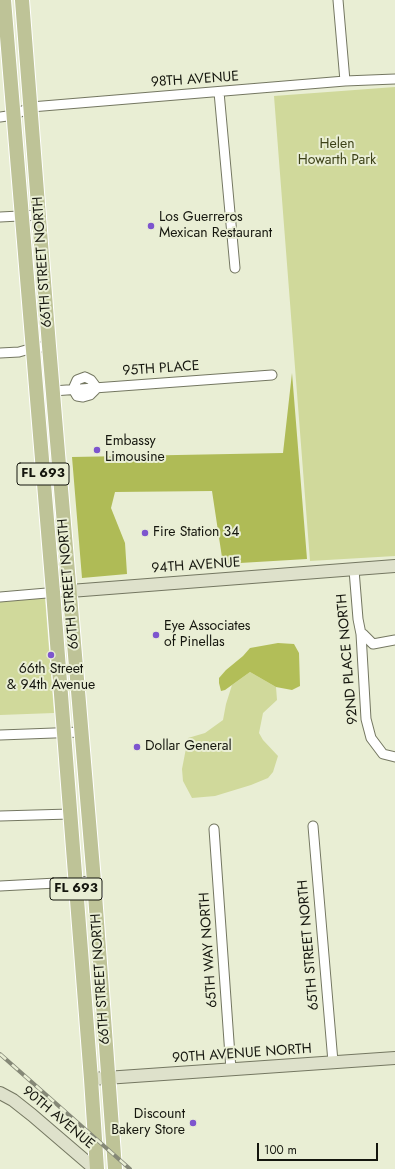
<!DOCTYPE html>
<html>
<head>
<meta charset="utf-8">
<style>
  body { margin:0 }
  #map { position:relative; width:395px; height:1169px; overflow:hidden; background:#e9eed4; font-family:Jost,sans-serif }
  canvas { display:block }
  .scale { position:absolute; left:257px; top:1143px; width:121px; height:18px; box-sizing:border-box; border:2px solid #15160e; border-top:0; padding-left:5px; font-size:12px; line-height:14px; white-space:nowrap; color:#15160e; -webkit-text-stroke:3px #e9eed4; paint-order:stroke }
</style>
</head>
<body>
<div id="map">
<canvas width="395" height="1169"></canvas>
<div class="scale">100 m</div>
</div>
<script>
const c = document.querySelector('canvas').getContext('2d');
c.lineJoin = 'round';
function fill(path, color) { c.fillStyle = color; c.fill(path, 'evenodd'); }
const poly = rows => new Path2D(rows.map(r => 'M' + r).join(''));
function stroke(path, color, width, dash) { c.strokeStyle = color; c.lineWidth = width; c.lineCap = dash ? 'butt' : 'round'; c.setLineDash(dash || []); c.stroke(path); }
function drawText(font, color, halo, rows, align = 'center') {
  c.font = font + ' Jost,sans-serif'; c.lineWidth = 4; c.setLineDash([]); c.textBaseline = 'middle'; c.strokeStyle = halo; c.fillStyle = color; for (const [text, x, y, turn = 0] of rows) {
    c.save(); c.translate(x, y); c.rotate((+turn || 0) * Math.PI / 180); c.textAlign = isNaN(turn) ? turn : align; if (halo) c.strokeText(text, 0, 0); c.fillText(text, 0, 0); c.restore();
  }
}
fill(poly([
  [395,87,395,556,310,561,274,96],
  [45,598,54,713,0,715,0,602],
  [250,672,276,687,277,700,263,713,259,733,263,740,278,756,273,772,268,778,251,785,215,796,192,798,183,781,182,769,188,738,205,733,223,720,226,704,232,685]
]), '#d0d99b');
fill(poly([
  [292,373,307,559,223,564,212,491,115,492,111,508,125,543,127,574,82,578,72,457,283,453]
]), '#afbb56');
fill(poly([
  [278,643,294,644,299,653,300,686,292,690,276,687,250,672,225,690,221,691,219,683,219,678,226,670,243,656,250,648]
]), '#b2be58');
const street = poly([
  [338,0,345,81],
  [219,92,235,268],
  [0,117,14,115,31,107,345,81,395,79],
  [0,217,39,215],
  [0,353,19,352,33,348,49,346],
  [85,377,91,380,97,388,90,395,83,397,77,396,73,389,77,380,85,377],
  [53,391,272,375],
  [354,570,358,619,361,634,366,719,371,738,383,754,395,757],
  [0,597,70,591],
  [361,634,363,634,373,644,395,640],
  [0,735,81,732],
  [0,816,70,814],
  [313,826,333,1062],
  [214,829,231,1070],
  [0,886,94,881]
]);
const secondary = poly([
  [70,591,395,566],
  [91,1079,395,1058],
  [0,1093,13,1100,32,1115,95,1169]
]);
const primary = poly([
  [4,0,53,592,91,1079,97,1169],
  [22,0,49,346,94,881,115,1169]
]);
stroke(street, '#747761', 11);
stroke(secondary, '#747761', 14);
stroke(primary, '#fff', 16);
stroke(street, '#fff', 9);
stroke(secondary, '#dee1cb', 12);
stroke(primary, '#bec397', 14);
const rail = poly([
  [0,1054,130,1169]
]);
stroke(rail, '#858877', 4);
stroke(rail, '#e9eed4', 2.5, [8]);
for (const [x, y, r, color] of [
  [151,226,4,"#7d55ce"],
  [97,450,4,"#7d55ce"],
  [145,533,4,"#7d55ce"],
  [156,635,4,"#7d55ce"],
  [51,655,4,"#7d55ce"],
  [137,747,4,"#7d55ce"],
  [193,1123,4,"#7d55ce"]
]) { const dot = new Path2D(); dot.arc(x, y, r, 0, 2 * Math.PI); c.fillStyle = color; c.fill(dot); stroke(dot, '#e9eed4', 1.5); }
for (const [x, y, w] of [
  [43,474,52],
  [76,889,52]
]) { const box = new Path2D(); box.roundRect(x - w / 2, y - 11, w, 22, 3); c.fillStyle = '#e9eed4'; c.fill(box); stroke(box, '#15160e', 1); }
drawText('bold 13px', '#15160e', null, [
  ["FL 693",43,474],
  ["FL 693",76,889]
]);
drawText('14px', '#15160e', '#e9eed4', [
  ["98TH AVENUE",195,80,-4],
  ["66TH STREET NORTH",43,262,-94],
  ["95TH PLACE",161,369,-4],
  ["94TH AVENUE",196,566,-4],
  ["66TH STREET NORTH",69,584,-95],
  ["92ND PLACE NORTH",348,659,-95],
  ["65TH STREET NORTH",309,945,-95],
  ["65TH WAY NORTH",209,950,-94],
  ["66TH STREET NORTH",101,979,-94],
  ["90TH AVENUE NORTH",242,1054,-4],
  ["90TH AVENUE",58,1118,40]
]);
drawText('14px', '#3c4117', '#e9eed4', [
  ["Helen",337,145],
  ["Howarth Park",337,161]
]);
drawText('14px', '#15160e', '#e9eed4', [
  ["Los Guerreros",159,218],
  ["Mexican Restaurant",159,234],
  ["Embassy",105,442],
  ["Limousine",105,458],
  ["Fire Station 34",153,533],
  ["Eye Associates",164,627],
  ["of Pinellas",164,643],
  ["66th Street",51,670,"center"],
  ["& 94th Avenue",51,686,"center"],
  ["Dollar General",145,747],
  ["Discount",185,1115,"right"],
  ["Bakery Store",185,1131,"right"]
], 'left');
</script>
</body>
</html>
